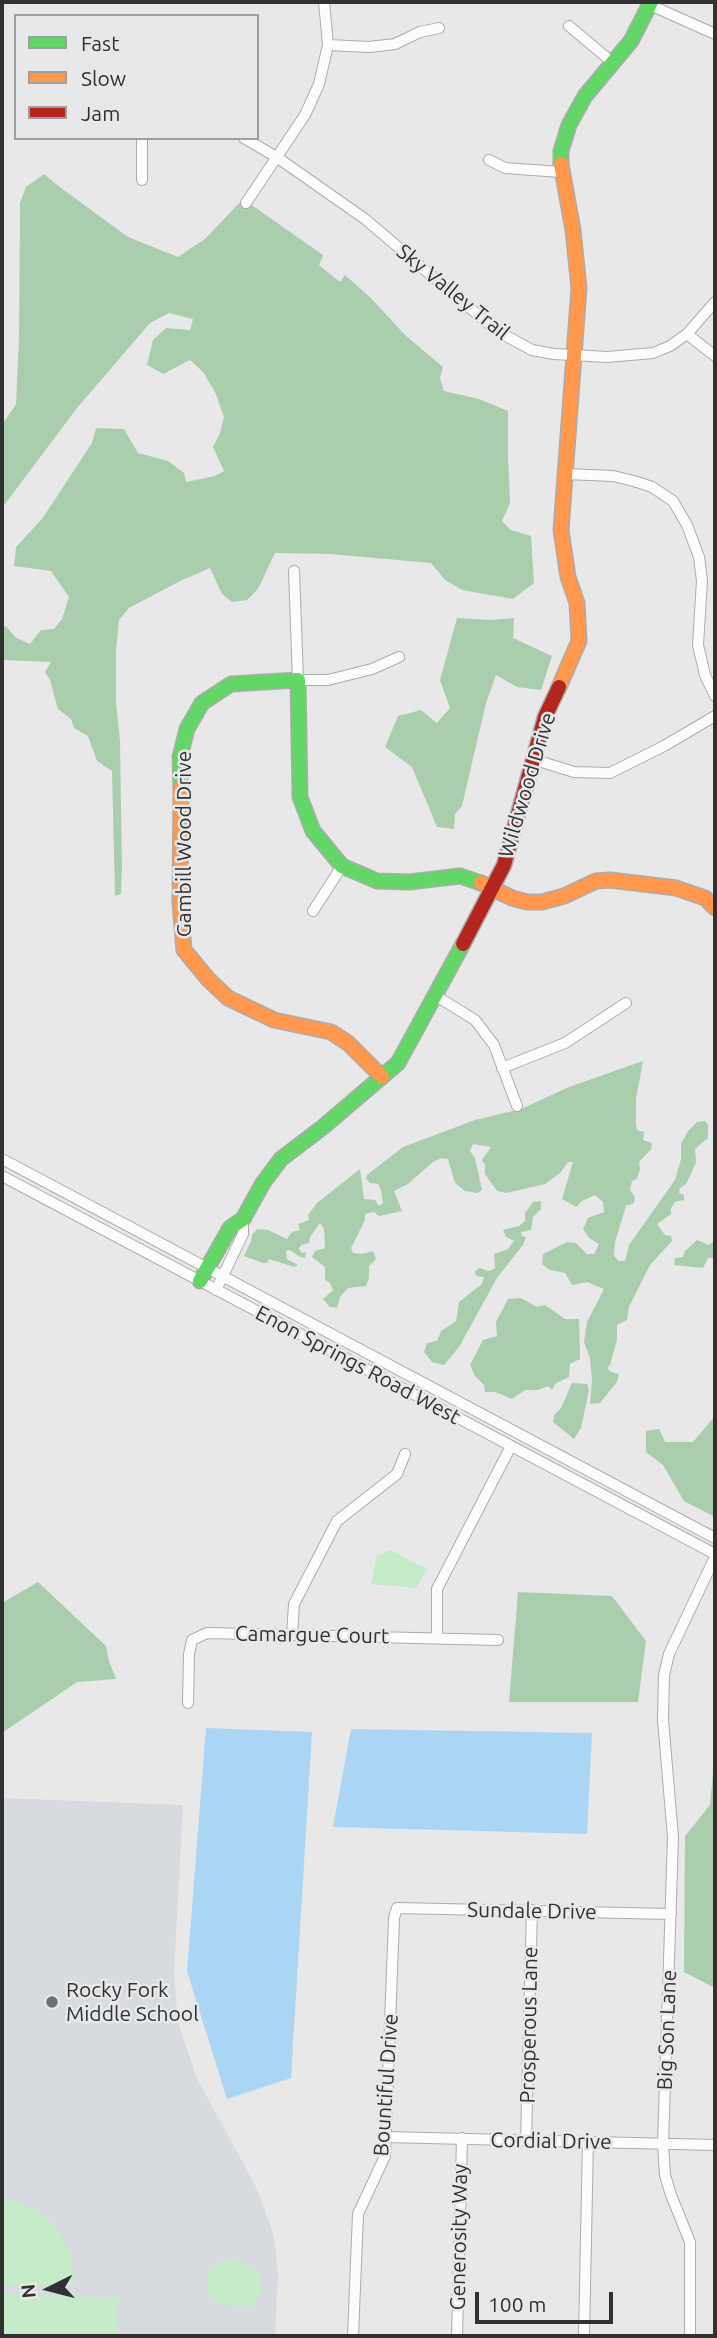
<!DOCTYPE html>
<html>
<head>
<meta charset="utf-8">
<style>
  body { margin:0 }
  #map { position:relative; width:717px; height:2338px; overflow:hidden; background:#e8e8e8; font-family:Ubuntu,sans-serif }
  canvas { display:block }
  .frame { position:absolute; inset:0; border:4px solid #313132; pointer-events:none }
  .legend { position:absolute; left:14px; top:14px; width:245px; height:126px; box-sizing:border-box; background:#e7e8e9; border:2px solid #9e9fa0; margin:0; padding:9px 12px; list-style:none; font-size:21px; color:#313132 }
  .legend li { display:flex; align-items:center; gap:14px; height:35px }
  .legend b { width:35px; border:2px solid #9e9fa0 }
  .north { position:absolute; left:14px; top:2254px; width:70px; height:70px; -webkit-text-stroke:5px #e7e8e9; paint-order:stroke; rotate:264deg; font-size:19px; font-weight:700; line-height:28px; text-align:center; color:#313132 }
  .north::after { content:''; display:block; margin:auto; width:24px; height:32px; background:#313132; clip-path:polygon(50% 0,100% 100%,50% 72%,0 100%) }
  .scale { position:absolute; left:475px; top:2292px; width:138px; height:32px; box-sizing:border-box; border:4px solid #313132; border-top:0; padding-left:9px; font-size:21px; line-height:24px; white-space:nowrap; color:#313132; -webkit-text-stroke:5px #e7e8e9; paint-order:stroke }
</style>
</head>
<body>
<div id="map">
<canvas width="717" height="2338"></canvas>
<div class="frame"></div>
<ul class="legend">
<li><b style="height:9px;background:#63d668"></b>Fast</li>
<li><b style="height:9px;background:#ff974d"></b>Slow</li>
<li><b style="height:9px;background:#b3261e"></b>Jam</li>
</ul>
<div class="north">N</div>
<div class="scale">100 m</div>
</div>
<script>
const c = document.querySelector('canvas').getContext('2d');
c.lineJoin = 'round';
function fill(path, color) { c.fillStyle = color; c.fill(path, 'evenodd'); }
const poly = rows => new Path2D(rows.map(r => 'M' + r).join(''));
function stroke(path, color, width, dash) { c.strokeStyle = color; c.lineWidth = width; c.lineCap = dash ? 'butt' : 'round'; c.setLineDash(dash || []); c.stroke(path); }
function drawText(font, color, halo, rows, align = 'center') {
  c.font = font + ' Ubuntu,sans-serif'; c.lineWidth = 5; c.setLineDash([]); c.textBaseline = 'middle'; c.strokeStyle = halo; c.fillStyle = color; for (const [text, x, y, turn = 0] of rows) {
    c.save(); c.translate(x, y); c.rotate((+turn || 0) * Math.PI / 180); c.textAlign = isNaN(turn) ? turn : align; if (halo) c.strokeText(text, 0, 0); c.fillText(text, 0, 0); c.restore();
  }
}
fill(poly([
  [2,1798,183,1805,174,1972,178,2023,197,2078,255,2185,270,2224,275,2243,278,2277,275,2336,2,2336]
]), '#d7dbdf');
fill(poly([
  [390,1550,427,1569,417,1588,371,1584,377,1556],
  [2,2199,32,2208,49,2220,59,2231,71,2256,75,2286,2,2285],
  [222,2260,245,2263,259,2273,259,2296,251,2307,225,2305,215,2302,209,2293,206,2283,211,2269],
  [2,2293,118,2298,116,2336,2,2336]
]), '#c5ebc8');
fill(poly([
  [44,174,61,188,128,237,178,257,205,239,243,199,323,255,319,265,340,282,345,275,371,298,405,335,443,367,440,378,444,391,479,399,508,411,508,454,510,503,502,521,511,530,531,536,534,583,513,599,462,590,445,580,431,563,330,554,275,553,258,589,247,600,232,602,222,594,210,568,180,581,129,608,119,620,116,652,116,702,120,741,122,867,121,894,115,896,112,771,97,761,88,736,74,728,71,719,58,709,50,680,45,672,51,662,2,660,2,628,6,626,15,637,30,644,41,630,54,629,62,619,69,597,51,571,14,566,16,547,42,519,92,443,96,428,124,429,138,453,168,461,184,473,186,482,215,476,224,471,213,447,220,433,224,417,215,392,203,372,190,360,163,374,147,365,153,340,166,328,190,330,193,319,169,313,150,323,132,344,77,408,2,508,2,425,16,404,19,337,20,203,26,187],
  [457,618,491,620,514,618,513,638,552,656,541,690,517,687,496,675,486,703,462,806,455,814,454,829,437,827,412,767,385,747,398,716,421,710,437,723,450,708,440,680],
  [643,1061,636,1099,636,1124,637,1130,644,1132,643,1140,652,1143,651,1149,639,1162,640,1169,637,1179,632,1181,630,1190,635,1197,634,1203,626,1206,615,1242,614,1256,619,1261,625,1261,629,1245,675,1180,681,1159,681,1144,688,1131,697,1122,705,1121,708,1125,708,1138,695,1149,696,1163,686,1184,680,1188,679,1193,684,1195,684,1200,675,1202,671,1208,671,1214,657,1224,665,1235,671,1236,672,1241,650,1265,629,1307,627,1320,617,1325,617,1340,610,1365,607,1368,611,1372,619,1374,617,1382,600,1403,590,1404,592,1380,590,1358,584,1342,587,1322,604,1289,587,1282,572,1285,565,1273,550,1270,542,1264,543,1254,567,1242,576,1243,587,1254,594,1254,599,1244,589,1238,583,1229,588,1218,604,1212,603,1202,595,1195,582,1201,576,1207,562,1199,573,1162,568,1162,560,1173,545,1184,506,1193,497,1191,485,1174,485,1165,482,1160,491,1147,473,1144,470,1151,475,1158,482,1190,477,1193,465,1191,455,1183,448,1159,441,1158,433,1162,408,1184,394,1191,402,1211,379,1216,374,1212,365,1214,365,1220,351,1248,353,1253,362,1254,373,1251,376,1259,369,1266,369,1278,366,1286,348,1288,340,1297,337,1308,330,1307,323,1299,333,1290,330,1283,325,1280,325,1267,312,1257,315,1251,325,1248,324,1229,320,1223,310,1237,309,1243,301,1245,299,1249,302,1253,306,1252,305,1258,300,1257,290,1250,286,1251,287,1259,298,1265,294,1267,269,1259,267,1263,263,1263,244,1256,251,1241,252,1235,257,1229,268,1230,287,1239,292,1232,300,1230,298,1224,309,1220,308,1215,317,1203,360,1169,364,1199,375,1200,379,1206,383,1203,381,1190,378,1184,370,1183,366,1179,367,1175,403,1147,475,1120,521,1109,569,1087],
  [541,1201,541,1209,533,1217,531,1230,521,1232,522,1236,526,1237,523,1245,497,1278,459,1347,444,1365,432,1362,424,1352,427,1343,437,1341,441,1331,456,1321,459,1302,482,1284,484,1277,476,1276,475,1271,480,1268,489,1271,495,1268,494,1254,508,1249,514,1241,506,1237,503,1230,519,1226,525,1221,525,1213,533,1202],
  [697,1240,709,1245,715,1240,715,1258,708,1258,703,1268,674,1265,675,1258,683,1257,685,1251],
  [521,1298,537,1307,545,1305,565,1319,579,1319,580,1359,570,1364,569,1377,556,1383,552,1390,548,1386,538,1390,525,1390,512,1399,495,1392,485,1392,484,1385,475,1376,470,1365,483,1340,497,1336,496,1322,508,1299],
  [572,1383,587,1384,589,1390,581,1428,574,1439,553,1422,554,1415,561,1408],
  [715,1416,715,1517,684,1501,663,1465,646,1452,646,1431,659,1429,665,1442,693,1442],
  [38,1582,106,1646,109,1661,116,1679,77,1682,2,1733,2,1603],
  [518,1592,612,1596,646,1641,638,1702,509,1702],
  [715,1750,715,1988,684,1972,685,1836,710,1805]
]), '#aacead');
fill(poly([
  [206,1728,312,1732,291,2078,227,2099,187,1971],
  [351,1729,592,1733,587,1834,333,1827]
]), '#aad5f4');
const street = poly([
  [650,5,715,34],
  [569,26,612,62],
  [328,45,369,47,395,44,420,32,439,28],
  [244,138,278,158,365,219,497,331,532,350,554,354,607,357,653,353,670,346,687,334,715,302],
  [489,160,505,168,561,172],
  [142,180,142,138],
  [246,203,305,115,319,84,328,45,324,2],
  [687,334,715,356],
  [566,474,613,476,634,481,652,487,673,501,687,525,699,557,702,581,698,645,705,675,715,696],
  [294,571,298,680,328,680,372,669,399,657],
  [532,759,574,772,610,773,664,746,715,716],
  [313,911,342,866],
  [436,996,475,1020,494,1045,517,1106],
  [502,1068,565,1043,626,1003],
  [2,1159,715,1538],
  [2,1176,715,1554],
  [216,1290,243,1234,243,1219],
  [292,1635,294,1604,337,1521,397,1474,405,1454],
  [437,1637,437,1589,511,1446],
  [188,1703,189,1654,192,1640,207,1633,498,1640],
  [386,2137,715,2145],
  [526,2140,532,1910],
  [353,2336,358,2214,385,2156,394,1918,397,1908,671,1914],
  [457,2336,462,2138],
  [584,2336,588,2141],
  [690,2336,690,2242,671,2195,665,2175,663,2144,673,1837,663,1720,664,1675,669,1654,715,1557]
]);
const fast = poly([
  [561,164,561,151,569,125,585,96,631,41,651,2],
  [181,787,180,757,187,729,202,703,231,684,298,680,300,797,313,831,342,866,377,881,409,882,460,876,481,883],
  [200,1281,230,1228,243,1219,263,1183,281,1159,323,1127,398,1063,463,944]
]);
const slow = poly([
  [559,687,579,641,577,603,568,577,561,530,579,288,573,230,561,164],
  [181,787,180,903,184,950,208,979,228,998,274,1020,331,1032,348,1043,382,1077],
  [481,883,512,898,527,902,542,902,564,896,596,881,610,880,676,888,705,898,715,908]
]);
const jam = poly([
  [463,944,504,865,545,717,559,687]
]);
stroke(street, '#acacac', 12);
stroke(fast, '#acacac', 17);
stroke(slow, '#acacac', 17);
stroke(jam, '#acacac', 17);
stroke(street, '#fcfcfc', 10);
stroke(fast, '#63d668', 14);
stroke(slow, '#ff974d', 14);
stroke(jam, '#b3261e', 14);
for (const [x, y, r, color] of [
  [52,2002,7,"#717172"]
]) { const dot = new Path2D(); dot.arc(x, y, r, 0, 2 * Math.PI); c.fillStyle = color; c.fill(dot); stroke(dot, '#e7e8e9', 2.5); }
drawText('21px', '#313132', '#e7e8e9', [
  ["Sky Valley Trail",453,292,39],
  ["Wildwood Drive",527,785,-73],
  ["Gambill Wood Drive",184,844,-90],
  ["Enon Springs Road West",358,1365,28],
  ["Camargue Court",312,1635,1],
  ["Sundale Drive",532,1911,1],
  ["Prosperous Lane",529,2025,-89],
  ["Big Son Lane",667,2030,-88],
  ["Bountiful Drive",386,2085,-86],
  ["Cordial Drive",551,2141,1],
  ["Generosity Way",459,2237,-89]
]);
drawText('21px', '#313132', '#e7e8e9', [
  ["Rocky Fork",66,1990],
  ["Middle School",66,2014]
], 'left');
</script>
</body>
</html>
